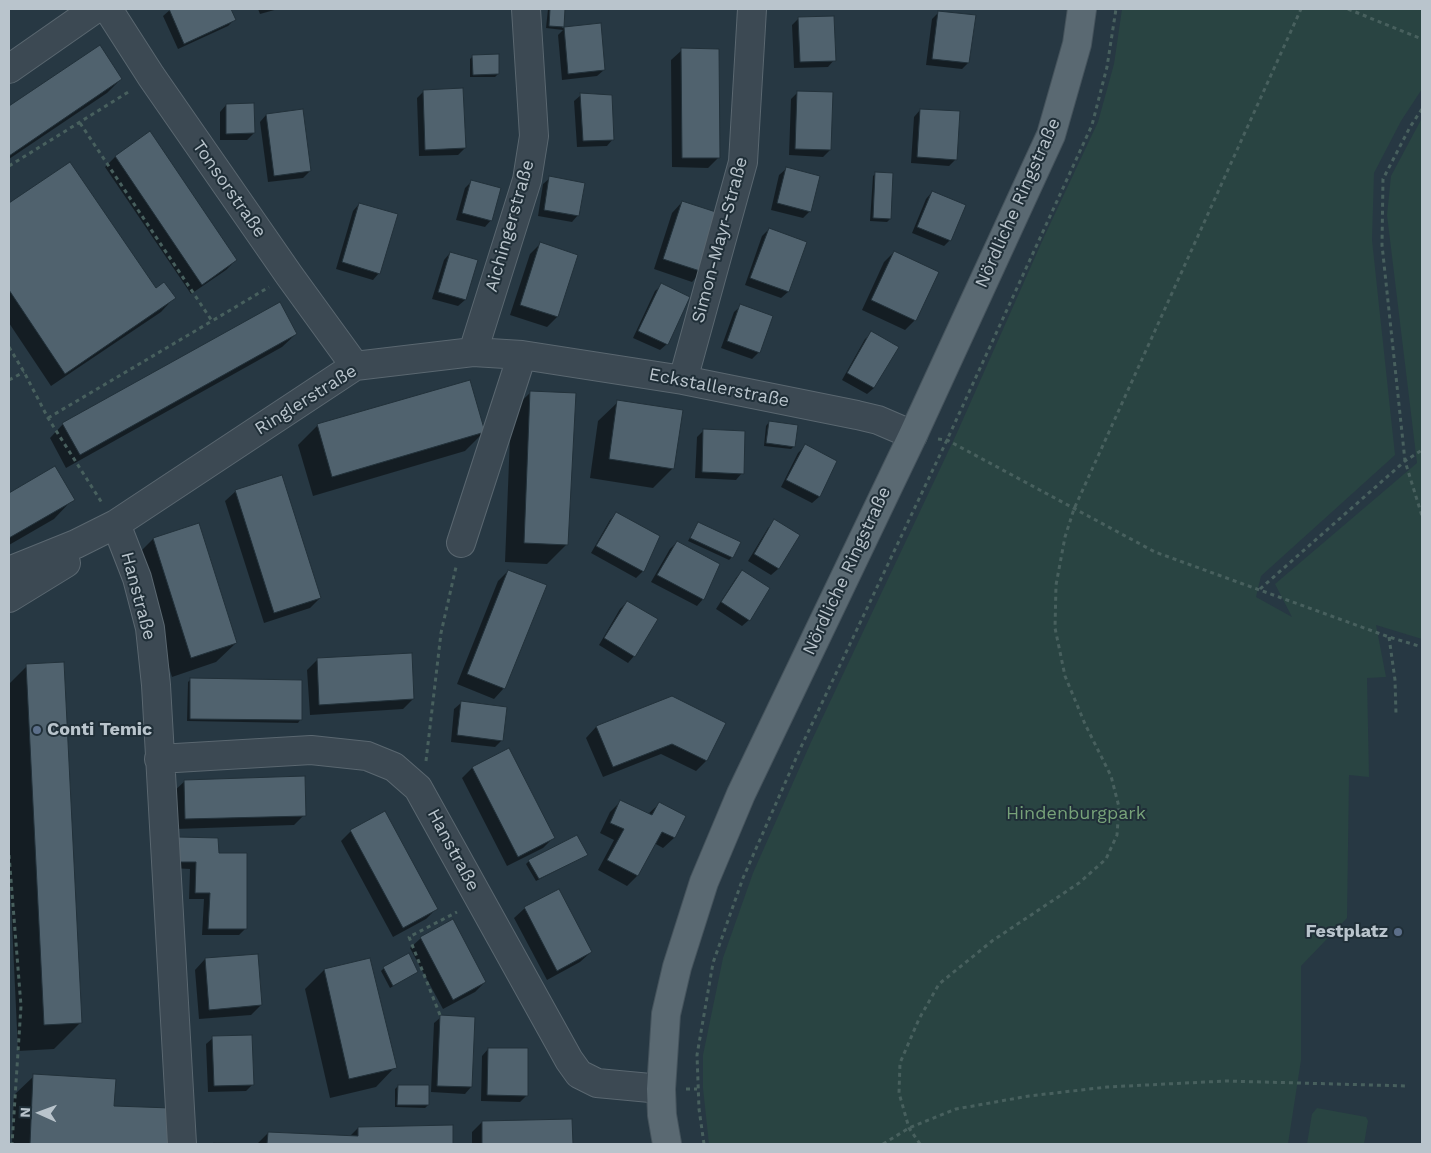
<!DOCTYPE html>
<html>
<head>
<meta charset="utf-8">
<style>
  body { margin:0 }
  #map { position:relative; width:1431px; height:1153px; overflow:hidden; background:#273843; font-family:"Work Sans",sans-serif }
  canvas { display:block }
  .frame { position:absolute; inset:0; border:10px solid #b9c4cc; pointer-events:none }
  .north { position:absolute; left:15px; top:1088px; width:50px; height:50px; -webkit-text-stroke:4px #202f38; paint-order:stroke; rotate:272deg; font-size:14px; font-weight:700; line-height:20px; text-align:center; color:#b9c4cc }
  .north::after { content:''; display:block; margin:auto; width:18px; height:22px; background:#b9c4cc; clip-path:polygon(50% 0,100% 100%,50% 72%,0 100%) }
</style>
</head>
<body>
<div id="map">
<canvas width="1431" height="1153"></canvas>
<div class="frame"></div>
<div class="north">N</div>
</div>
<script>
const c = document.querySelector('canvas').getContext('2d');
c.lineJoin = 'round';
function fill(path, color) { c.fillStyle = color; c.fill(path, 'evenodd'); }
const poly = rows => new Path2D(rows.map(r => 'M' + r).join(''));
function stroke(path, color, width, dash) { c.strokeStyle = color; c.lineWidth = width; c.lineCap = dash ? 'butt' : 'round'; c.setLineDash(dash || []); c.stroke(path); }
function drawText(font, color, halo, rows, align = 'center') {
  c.font = font + ' "Work Sans",sans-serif'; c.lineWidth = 4; c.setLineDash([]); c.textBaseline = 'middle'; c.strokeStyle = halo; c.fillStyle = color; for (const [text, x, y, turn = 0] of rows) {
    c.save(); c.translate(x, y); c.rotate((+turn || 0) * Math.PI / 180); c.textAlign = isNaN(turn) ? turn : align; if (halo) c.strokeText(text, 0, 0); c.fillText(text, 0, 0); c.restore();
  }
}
fill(poly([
  [1122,9,1422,9,1422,89,1401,121,1374,173,1372,240,1395,455,1261,576,1256,597,1292,617,1275,584,1417,463,1387,215,1391,176,1422,118,1422,639,1376,625,1386,677,1367,678,1369,777,1349,775,1347,918,1301,966,1301,1060,1288,1144,709,1144,703,1088,703,1055,723,958,753,873,811,742,956,435,1044,237,1098,122,1114,64],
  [1317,1108,1366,1117,1368,1121,1364,1144,1307,1144,1312,1114]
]), '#294442');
fill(poly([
  [171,9,230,9,235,19,228,26,178,49,163,16],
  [258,9,278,9,260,14],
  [548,9,564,9,562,28,600,25,604,70,597,76,562,80,558,35,563,30,546,28],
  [939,12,968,63,962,69,926,65,932,19],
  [799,18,834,60,828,67,794,68,792,25],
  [99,47,121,79,107,93,9,159,9,108],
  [682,50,718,158,708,168,672,167,671,60],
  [473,56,498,74,495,77,470,77,470,59],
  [424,91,465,148,458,155,419,156,417,98],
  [798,92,830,150,823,157,789,155,791,99],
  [581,95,613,139,607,146,577,147,574,101],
  [226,105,254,133,247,140,220,140,220,112],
  [920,110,956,159,949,166,911,163,914,117],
  [266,115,310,171,303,178,268,182,260,122],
  [150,133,236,260,226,270,191,294,105,167,115,157],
  [70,163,155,289,174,298,161,312,51,386,9,323,9,205],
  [786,169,810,211,803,218,771,210,779,175],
  [876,173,890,219,887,222,870,221,873,176],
  [550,178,578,215,572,222,538,216,543,184],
  [471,182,491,220,485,227,456,220,465,188],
  [932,192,950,240,944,246,912,233,926,199],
  [682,202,702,271,692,282,654,269,672,213],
  [359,204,379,273,373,280,336,269,353,211],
  [769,229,806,242,788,292,781,298,745,285,762,236],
  [540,244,557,317,547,327,510,315,530,254],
  [894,252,915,320,905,330,862,310,884,262],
  [450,253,476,261,465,300,458,306,432,299,444,260],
  [662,285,667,344,660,350,633,338,655,291],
  [741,306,759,352,752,359,721,348,734,312],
  [872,333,874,388,867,394,842,380,865,339],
  [296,334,282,347,66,468,50,438,63,424],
  [531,392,567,544,547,564,505,562,511,411],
  [618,402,673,468,653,488,590,478,598,421],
  [769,422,794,446,791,449,764,446,766,426],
  [318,425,484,432,465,451,313,496,298,445],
  [704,430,742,473,736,480,695,478,697,437],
  [805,446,836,462,819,497,812,503,781,487,798,453],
  [55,467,73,499,54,519,9,545,9,494],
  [236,491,320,598,310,608,264,623,225,501],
  [616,514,643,571,636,578,591,553,610,520],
  [775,521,798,535,778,569,771,575,748,561,768,528],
  [698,523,732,557,729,560,688,541],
  [153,539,236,643,216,662,172,677,134,558],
  [677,542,703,599,697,606,651,582,670,549],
  [508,571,504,688,494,699,457,684,498,581],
  [742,571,749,620,742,626,716,609,736,578],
  [627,602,634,656,628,663,599,645,620,609],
  [317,660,413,699,403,709,310,715,307,670],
  [27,666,80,1023,54,1049,18,1051,9,860,9,684],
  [191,679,300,720,298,723,187,721,188,682],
  [672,697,724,723,706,761,696,771,661,754,603,777,586,738,596,727],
  [461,703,502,740,495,747,451,742,454,709],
  [472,768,553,838,543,848,507,866,462,778],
  [185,781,304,815,294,825,175,829,174,791],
  [620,802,648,814,659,804,684,817,674,838,663,848,654,843,637,876,627,886,598,870,614,840,600,833,610,812],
  [351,831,436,909,426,919,393,937,341,841],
  [172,845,217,854,245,929,239,935,202,935,204,899,189,899,190,869,171,868],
  [583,857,536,881,526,864,529,861],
  [525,908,591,952,580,962,547,980,514,918],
  [421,938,485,982,475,992,443,1009,410,948],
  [205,959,261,1005,251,1015,199,1019,195,970],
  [384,968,414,974,390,988,381,971],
  [324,970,395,1067,376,1087,330,1098,305,989],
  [441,1017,471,1087,465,1094,431,1092,434,1023],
  [213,1038,253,1084,246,1091,208,1092,206,1044],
  [488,1049,527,1095,520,1102,481,1101,482,1056],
  [34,1076,113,1108,169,1110,168,1144,12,1144,14,1095],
  [398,1086,428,1105,425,1108,395,1107,395,1089],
  [571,1120,572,1144,472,1144,472,1132,482,1122],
  [452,1126,452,1144,257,1144,268,1133,349,1137,358,1128]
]), '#0007');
const building = poly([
  [169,9,231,9,236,20,184,44,169,9],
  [550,9,565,9,564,27,549,26,550,9],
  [938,11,976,15,969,63,932,59,938,11],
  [834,16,836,61,800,62,798,17,834,16],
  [601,23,605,70,568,74,564,27,601,23],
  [100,45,122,79,9,156,9,106,100,45],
  [681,48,719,49,720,158,682,158,681,48],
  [499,54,499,74,473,75,472,55,499,54],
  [463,88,466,148,425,150,423,90,463,88],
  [797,91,833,92,831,150,795,149,797,91],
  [580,93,612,95,614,140,583,141,580,93],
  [254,103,255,133,226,134,226,104,254,103],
  [303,109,311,171,274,176,266,114,303,109],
  [920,109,960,111,957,160,917,157,920,109],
  [150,131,237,260,202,285,115,156,150,131],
  [70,162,156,288,164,282,176,298,65,374,9,290,9,203,70,162],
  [786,167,820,176,811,212,777,203,786,167],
  [875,172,893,173,891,219,873,218,875,172],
  [549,176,585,183,579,216,544,210,549,176],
  [471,180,501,188,492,221,462,213,471,180],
  [932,191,966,205,951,241,917,227,932,191],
  [682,201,722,214,703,272,663,259,682,201],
  [359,203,398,214,380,274,342,262,359,203],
  [769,228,807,242,789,292,750,278,769,228],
  [540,242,578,255,558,317,520,305,540,242],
  [894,251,939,272,916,321,871,300,894,251],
  [450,252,478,260,466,300,438,292,450,252],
  [661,283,690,297,668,345,638,331,661,283],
  [280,302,297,334,80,455,62,423,280,302],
  [740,304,773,316,760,353,727,341,740,304],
  [871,331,899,347,874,388,847,373,871,331],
  [470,380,485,432,332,477,317,424,470,380],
  [530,391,576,393,568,545,524,543,530,391],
  [617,400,683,410,674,469,609,459,617,400],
  [769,421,798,425,795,447,766,443,769,421],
  [703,429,745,431,744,474,702,472,703,429],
  [805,444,837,461,820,497,786,480,805,444],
  [55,466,75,500,9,538,9,493,55,466],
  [282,475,321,598,274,613,235,490,282,475],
  [616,512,660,536,644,572,596,546,616,512],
  [774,519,800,535,779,569,754,554,774,519],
  [698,522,741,542,733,558,690,538,698,522],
  [199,523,237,643,191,658,153,538,199,523],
  [677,541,720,564,704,600,657,575,677,541],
  [508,570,547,585,505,689,467,674,508,570],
  [742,570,770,588,750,621,721,602,742,570],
  [627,601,658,619,635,657,604,638,627,601],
  [412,653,414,699,319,705,317,658,412,653],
  [64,662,82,1023,44,1025,26,664,64,662],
  [190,678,302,680,302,720,190,719,190,678],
  [672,696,726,723,707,761,672,744,613,767,596,726,672,696],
  [461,701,507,707,503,741,457,735,461,701],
  [509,748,555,838,518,857,472,767,509,748],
  [305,776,306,816,185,819,184,780,305,776],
  [620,800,652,815,659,802,686,816,675,838,662,832,638,876,607,860,624,829,610,823,620,800],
  [385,811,438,909,403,928,350,830,385,811],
  [577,835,588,855,539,879,528,860,577,835],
  [178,837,218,838,219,853,247,853,247,929,208,929,210,893,195,893,196,862,178,862,178,837],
  [559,889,592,952,557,971,524,907,559,889],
  [453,919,486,982,453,1000,420,937,453,919],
  [409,953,418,972,393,986,383,967,409,953],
  [258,954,262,1005,209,1010,205,958,258,954],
  [370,958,397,1068,349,1079,324,969,370,958],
  [440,1015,475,1017,472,1087,437,1086,440,1015],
  [252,1035,254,1085,214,1086,212,1036,252,1035],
  [488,1048,528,1048,528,1096,487,1095,488,1048],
  [33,1074,116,1079,114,1106,171,1108,170,1144,30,1144,33,1074],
  [398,1085,429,1085,429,1105,397,1105,398,1085],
  [572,1119,573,1144,482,1144,482,1121,572,1119],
  [453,1125,453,1144,212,1144,213,1143,267,1144,268,1132,358,1136,358,1127,453,1125]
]);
fill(building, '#50626e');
stroke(building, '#22313a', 1);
const minor = poly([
  [108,9,151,76,289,275,355,366],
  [9,69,95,9],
  [473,352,527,180,534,136,526,9],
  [683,380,743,162,752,9],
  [116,524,137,578,150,628,156,685,182,1144],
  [461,543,522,355],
  [9,571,76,544,116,524,355,366,473,352,522,355,683,380,857,415,878,420,913,435],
  [9,598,66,563],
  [159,759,311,750,367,756,394,767,418,788,569,1060,579,1074,597,1083,661,1089]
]);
const major = poly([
  [667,1144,662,1115,661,1089,666,1014,677,967,704,882,741,794,913,435,1051,135,1077,44,1082,9]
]);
stroke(minor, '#5a6770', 30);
stroke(major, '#45535c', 30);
stroke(poly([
  [1348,9,1422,39],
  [1422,109,1410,127,1383,179,1382,245,1405,461,1422,516],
  [80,123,212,321,269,287],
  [9,166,130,91],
  [9,347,24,372,48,418,102,503],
  [9,380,24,372],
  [48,418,212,321],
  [938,439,947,440,1155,552,1389,637,1422,647],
  [1260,589,1405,461,1422,450],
  [1389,637,1395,680,1396,714],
  [426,761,441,633,456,567],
  [9,855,21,1006,12,1144],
  [440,1015,409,937,457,912],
  [686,1089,697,1089],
  [704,1144,699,1109,697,1055,713,963,743,878,801,747,947,440,1092,125,1107,67,1116,9],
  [883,1144,909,1128,956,1109,1029,1096,1107,1087,1226,1081,1408,1086],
  [920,1144,909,1128,899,1093,900,1063,919,1019,939,984,992,941,1079,883,1106,859,1117,835,1119,807,1111,776,1085,724,1065,676,1055,628,1056,585,1065,537,1074,509,1301,9]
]), '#48605e', 3, [4, 4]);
stroke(minor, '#3c4953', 28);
stroke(major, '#5a6972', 28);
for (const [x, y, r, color] of [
  [37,730,5,"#5c6f8a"],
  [1398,932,5,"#5c6f8a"]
]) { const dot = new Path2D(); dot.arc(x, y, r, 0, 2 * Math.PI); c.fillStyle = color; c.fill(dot); stroke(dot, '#202f38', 2); }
drawText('18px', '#b9c4cc', '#202f38', [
  ["Tonsorstraße",229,189,55],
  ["Nördliche Ringstraße",1018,203,-66],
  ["Aichingerstraße",510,226,-74],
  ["Simon-Mayr-Straße",720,240,-75],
  ["Eckstallerstraße",719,388,11],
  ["Ringlerstraße",306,400,-32],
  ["Nördliche Ringstraße",847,571,-65],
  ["Hanstraße",138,596,75],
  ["Hanstraße",453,850,62]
]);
drawText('bold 18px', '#b9c4cc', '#202f38', [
  ["Conti Temic",47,730],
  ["Festplatz",1388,932,"right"]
], 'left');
drawText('18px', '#77a279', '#202f38', [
  ["Hindenburgpark",1076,814]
]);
</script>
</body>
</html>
